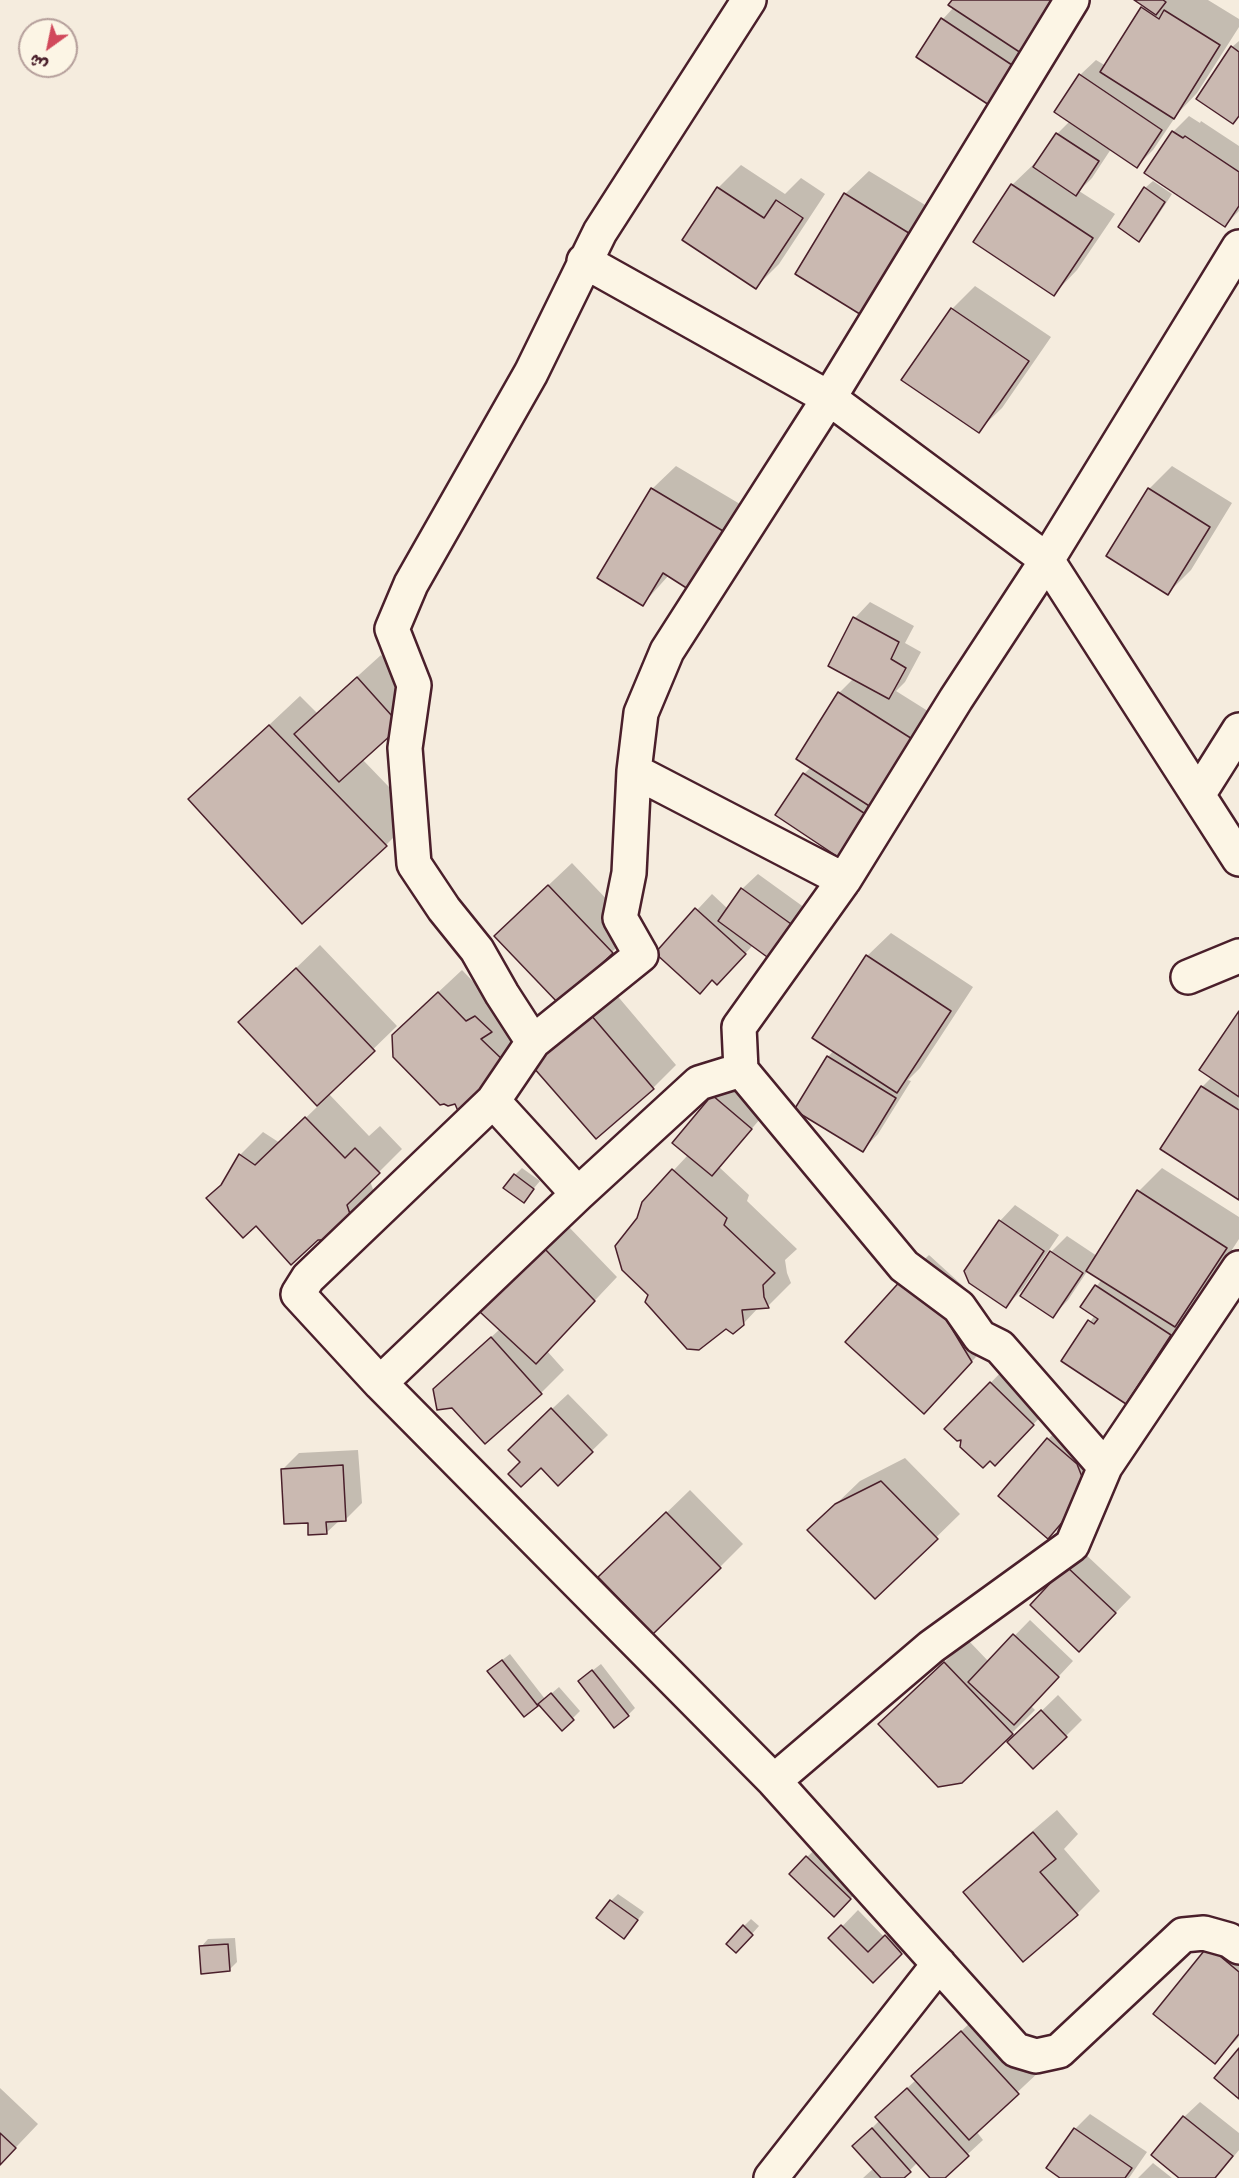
<!DOCTYPE html>
<html>
<head>
<meta charset="utf-8">
<style>
  body { margin:0 }
  #map { position:relative; width:1239px; height:2178px; overflow:hidden; background:#f5ecde; font-family:Kalam,"Playpen Sans Arabic",sans-serif }
  canvas { display:block }
  .north { position:absolute; left:18px; top:18px; width:60px; height:60px; box-sizing:border-box; background:#fcf5e5; border:2px solid #b59f9b; border-radius:50%; rotate:213deg; font-size:16px; font-weight:700; line-height:24px; text-align:center; color:#4a1f2b }
  .north::after { content:''; display:block; margin:auto; width:21px; height:27px; background:#d1495b; clip-path:polygon(50% 0,100% 100%,50% 72%,0 100%) }
</style>
</head>
<body>
<div id="map">
<canvas width="1239" height="2178"></canvas>
<div class="north">ش</div>
</div>
<script>
const c = document.querySelector('canvas').getContext('2d');
c.lineJoin = 'round';
function fill(path, color) { c.fillStyle = color; c.fill(path, 'evenodd'); }
const poly = rows => new Path2D(rows.map(r => 'M' + r).join(''));
function stroke(path, color, width, dash) { c.strokeStyle = color; c.lineWidth = width; c.lineCap = dash ? 'butt' : 'round'; c.setLineDash(dash || []); c.stroke(path); }
fill(poly([
  [954,0,1025,48,1004,88,918,57,943,19,954,7],
  [1137,0,1208,0,1239,19,1239,27,1197,93,1178,113,1153,150,1137,166,1111,149,1092,178,1079,191,1115,214,1077,270,1054,294,975,241,1012,185,1036,162,1038,163,1057,134,1070,121,1080,75,1096,60,1106,66,1145,5],
  [1239,41,1239,117,1233,122,1232,47],
  [1189,116,1200,123,1201,121,1239,146,1239,211,1225,225,1146,173,1173,132],
  [741,165,785,194,801,178,825,194,779,264,756,287,718,188],
  [869,171,935,211,886,291,845,194],
  [1153,181,1172,194,1147,232,1139,240,1145,188],
  [975,286,1051,337,1002,408,978,431,952,309],
  [676,466,745,507,711,564,669,575,643,604,652,489],
  [1172,466,1232,503,1191,570,1168,593,1149,489],
  [870,602,914,626,905,643,921,652,905,682,896,691,939,718,863,846,777,814,804,774,811,767,839,693,854,678,855,618],
  [381,655,423,702,362,759,416,815,386,845,190,799,300,696,317,713],
  [572,863,635,929,612,952,519,913],
  [758,874,812,913,790,945,753,945,733,967,713,979,657,953,712,894,728,909,742,889],
  [891,933,973,987,920,1068,908,1080,911,1081,878,1134,863,1150,796,1110,828,1057,834,1050,814,1037,867,956],
  [320,945,397,1026,328,1093,369,1136,380,1126,402,1149,370,1181,375,1195,351,1219,224,1183,240,1155,263,1132,280,1143,319,1105,240,1022],
  [462,970,528,1039,456,1102,417,1012],
  [609,986,676,1065,653,1088,528,1059],
  [1239,1013,1239,1199,1162,1149,1202,1087,1212,1077],
  [729,1081,766,1112,719,1167,749,1195,747,1201,797,1249,785,1260,787,1273,791,1283,768,1306,759,1307,743,1324,650,1295,639,1218,643,1203,688,1155,713,1096],
  [522,1168,540,1181,523,1201,515,1175],
  [1162,1168,1239,1217,1239,1239,1198,1302,1191,1309,1193,1311,1149,1379,1125,1402,1063,1361,1095,1315,1082,1307,1102,1279,1088,1270,1068,1300,1053,1316,1022,1296,1051,1252,1067,1236,1097,1256,1139,1191],
  [1015,1205,1059,1235,1022,1290,1006,1306,1000,1221],
  [567,1225,617,1277,547,1351,564,1370,541,1393,453,1406,434,1390,500,1329,482,1312],
  [929,1255,963,1286,994,1337,947,1389,905,1278],
  [1006,1367,1049,1408,995,1464,963,1438,946,1429],
  [568,1394,608,1435,558,1484,541,1466,522,1462,525,1434],
  [1064,1424,1103,1475,1048,1537,1048,1439],
  [358,1450,362,1503,346,1519,340,1520,326,1533,309,1521,283,1469,299,1453],
  [905,1458,960,1514,875,1597,833,1507,860,1481],
  [690,1490,743,1544,720,1567,624,1554],
  [1083,1552,1131,1597,1095,1634,1067,1567],
  [1030,1620,1073,1661,1031,1706,1035,1710,1012,1733,903,1701,968,1640,989,1662],
  [510,1654,545,1699,559,1687,580,1711,562,1729,539,1703,537,1705,497,1664],
  [601,1664,635,1708,628,1715,588,1674],
  [1058,1695,1082,1720,1066,1736,1025,1727],
  [1057,1810,1078,1834,1064,1849,1100,1891,1077,1914,965,1892,988,1869],
  [823,1842,866,1883,834,1915,807,1857],
  [618,1894,644,1912,624,1937,611,1901],
  [858,1910,885,1938,901,1921,917,1937,873,1980,831,1938],
  [751,1919,759,1926,743,1944,744,1926],
  [1239,1930,1239,2037,1215,2062,1156,2013],
  [235,1938,237,1962,229,1970,201,1947,208,1939],
  [985,2009,1041,2070,976,2131,983,2140,942,2178,933,2178,918,2162,902,2178,863,2178,874,2168,854,2146,880,2120,893,2101,916,2080,913,2076],
  [0,2088,38,2124,0,2164],
  [1200,2102,1239,2133,1239,2150,1216,2178,1181,2178,1184,2117],
  [1090,2114,1147,2152,1129,2178,1062,2178,1075,2129],
  [1153,2163,1172,2178,1138,2178]
]), '#0003');
const building = poly([
  [952,0,1057,0,1021,53,948,5,952,0],
  [1134,0,1163,0,1166,2,1156,15,1134,0],
  [1141,7,1159,19,1164,10,1220,45,1174,119,1100,72,1141,7],
  [941,18,1015,67,989,105,916,57,941,18],
  [1231,46,1239,52,1239,116,1233,124,1196,99,1231,46],
  [1079,74,1162,130,1137,168,1054,112,1079,74],
  [1172,131,1183,138,1185,136,1239,172,1239,206,1225,227,1144,173,1172,131],
  [1056,133,1099,161,1076,196,1033,167,1056,133],
  [1011,184,1093,238,1054,296,973,242,1011,184],
  [717,187,764,218,776,200,803,218,756,289,682,240,717,187],
  [1144,187,1165,202,1139,242,1118,227,1144,187],
  [844,193,912,235,863,316,795,274,844,193],
  [951,308,1029,361,979,433,901,380,951,308],
  [651,488,723,531,688,589,663,573,643,606,597,578,651,488],
  [1148,488,1210,527,1168,595,1106,556,1148,488],
  [853,617,899,642,891,659,906,668,889,699,828,666,853,617],
  [357,677,401,726,339,782,294,734,357,677],
  [838,692,917,742,874,809,796,759,838,692],
  [269,725,387,846,302,924,188,799,269,725],
  [803,773,876,821,847,863,775,815,803,773],
  [548,885,613,953,559,1004,494,936,548,885],
  [741,888,798,929,774,962,718,921,741,888],
  [695,908,746,954,717,985,712,980,700,994,655,953,695,908],
  [866,955,951,1011,897,1093,812,1038,866,955],
  [296,968,375,1051,317,1106,238,1022,296,968],
  [438,992,466,1021,475,1016,492,1032,481,1039,506,1063,458,1111,455,1104,448,1106,444,1104,440,1105,393,1057,392,1035,438,992],
  [585,1008,654,1089,596,1139,526,1059,585,1008],
  [1239,1011,1239,1097,1199,1070,1239,1011],
  [827,1056,896,1098,863,1152,794,1110,827,1056],
  [1201,1086,1239,1110,1239,1200,1160,1149,1201,1086],
  [712,1095,752,1129,712,1176,672,1143,712,1095],
  [305,1117,345,1158,355,1148,380,1173,347,1205,352,1220,329,1240,318,1240,291,1265,256,1226,243,1238,206,1198,221,1185,239,1154,255,1165,305,1117],
  [672,1169,727,1218,724,1225,775,1273,763,1285,764,1297,769,1308,742,1310,744,1325,733,1334,726,1329,699,1350,687,1349,645,1302,648,1295,622,1270,615,1246,637,1218,642,1202,672,1169],
  [514,1174,534,1189,524,1203,503,1188,514,1174],
  [1137,1190,1227,1248,1175,1327,1086,1271,1137,1190],
  [999,1220,1044,1251,1006,1308,969,1283,964,1271,999,1220],
  [543,1247,595,1301,536,1364,480,1312,543,1247],
  [1050,1251,1083,1273,1053,1318,1020,1296,1050,1251],
  [904,1277,940,1309,972,1362,924,1414,845,1342,904,1277],
  [1095,1285,1171,1335,1126,1404,1061,1361,1088,1320,1094,1324,1098,1319,1080,1307,1095,1285],
  [491,1337,542,1394,485,1444,452,1408,437,1410,433,1389,491,1337],
  [990,1382,1034,1425,995,1466,990,1461,983,1468,960,1447,961,1440,957,1441,944,1429,990,1382],
  [551,1408,593,1452,558,1486,541,1468,521,1487,508,1474,520,1462,508,1450,551,1408],
  [1047,1438,1077,1464,1088,1492,1048,1539,998,1496,1047,1438],
  [343,1465,346,1521,326,1522,327,1534,308,1535,308,1523,284,1524,281,1469,343,1465],
  [881,1481,938,1539,875,1599,807,1530,835,1504,881,1481],
  [666,1512,721,1568,653,1634,598,1577,666,1512],
  [1066,1566,1116,1613,1079,1652,1030,1605,1066,1566],
  [1013,1634,1059,1677,1014,1725,968,1682,1013,1634],
  [502,1660,538,1706,524,1717,487,1671,502,1660],
  [944,1662,1013,1734,962,1783,938,1787,878,1724,944,1662],
  [592,1670,629,1716,614,1728,578,1681,592,1670],
  [551,1693,574,1720,562,1731,538,1704,551,1693],
  [1041,1710,1067,1737,1033,1769,1007,1742,1041,1710],
  [1033,1832,1056,1859,1040,1872,1078,1915,1023,1962,963,1892,1033,1832],
  [806,1856,851,1899,834,1917,789,1874,806,1856],
  [610,1900,638,1920,624,1939,596,1918,610,1900],
  [743,1925,753,1935,736,1953,726,1944,743,1925],
  [841,1925,868,1952,885,1935,902,1954,873,1983,828,1938,841,1925],
  [228,1944,230,1971,201,1974,199,1946,228,1944],
  [1208,1946,1239,1972,1239,2034,1215,2064,1153,2014,1208,1946],
  [961,2031,1019,2094,969,2140,911,2076,961,2031],
  [1239,2048,1239,2099,1214,2078,1239,2048],
  [907,2088,969,2156,945,2178,930,2178,875,2117,907,2088],
  [1183,2116,1233,2156,1215,2178,1179,2178,1151,2155,1183,2116],
  [872,2128,911,2172,904,2178,881,2178,852,2146,872,2128],
  [1074,2128,1132,2168,1125,2178,1060,2178,1046,2168,1074,2128],
  [0,2133,16,2148,0,2165,0,2133]
]);
fill(building, '#cab9b1');
stroke(building, '#4a1f2b', 1.5);
const minor = poly([
  [1072,0,829,398,667,651,641,713,634,771,629,873,620,918,641,955,533,1042,493,1101,308,1278,298,1294,380,1383,774,1781,1016,2050,1036,2056,1059,2051,1183,1935,1204,1933,1229,1940,1239,1947],
  [584,261,829,398,1047,560,1239,859],
  [634,771,844,880],
  [1198,795,1239,730],
  [1188,977,1239,956],
  [533,1042,502,994,477,950,444,909,414,864,405,748,414,685,392,629,411,584,531,373,600,232,749,0],
  [741,1070,904,1266,959,1307,980,1337,1000,1347,1105,1467],
  [493,1101,578,1194],
  [380,1383,578,1194,699,1083,741,1070,739,1027,844,880,956,699,1047,560,1239,247],
  [774,1781,931,1647,1072,1545,1105,1467,1239,1268],
  [771,2178,939,1964]
]);
stroke(minor, '#4a1f2b', 38);
stroke(minor, '#fcf5e5', 33);
</script>
</body>
</html>
